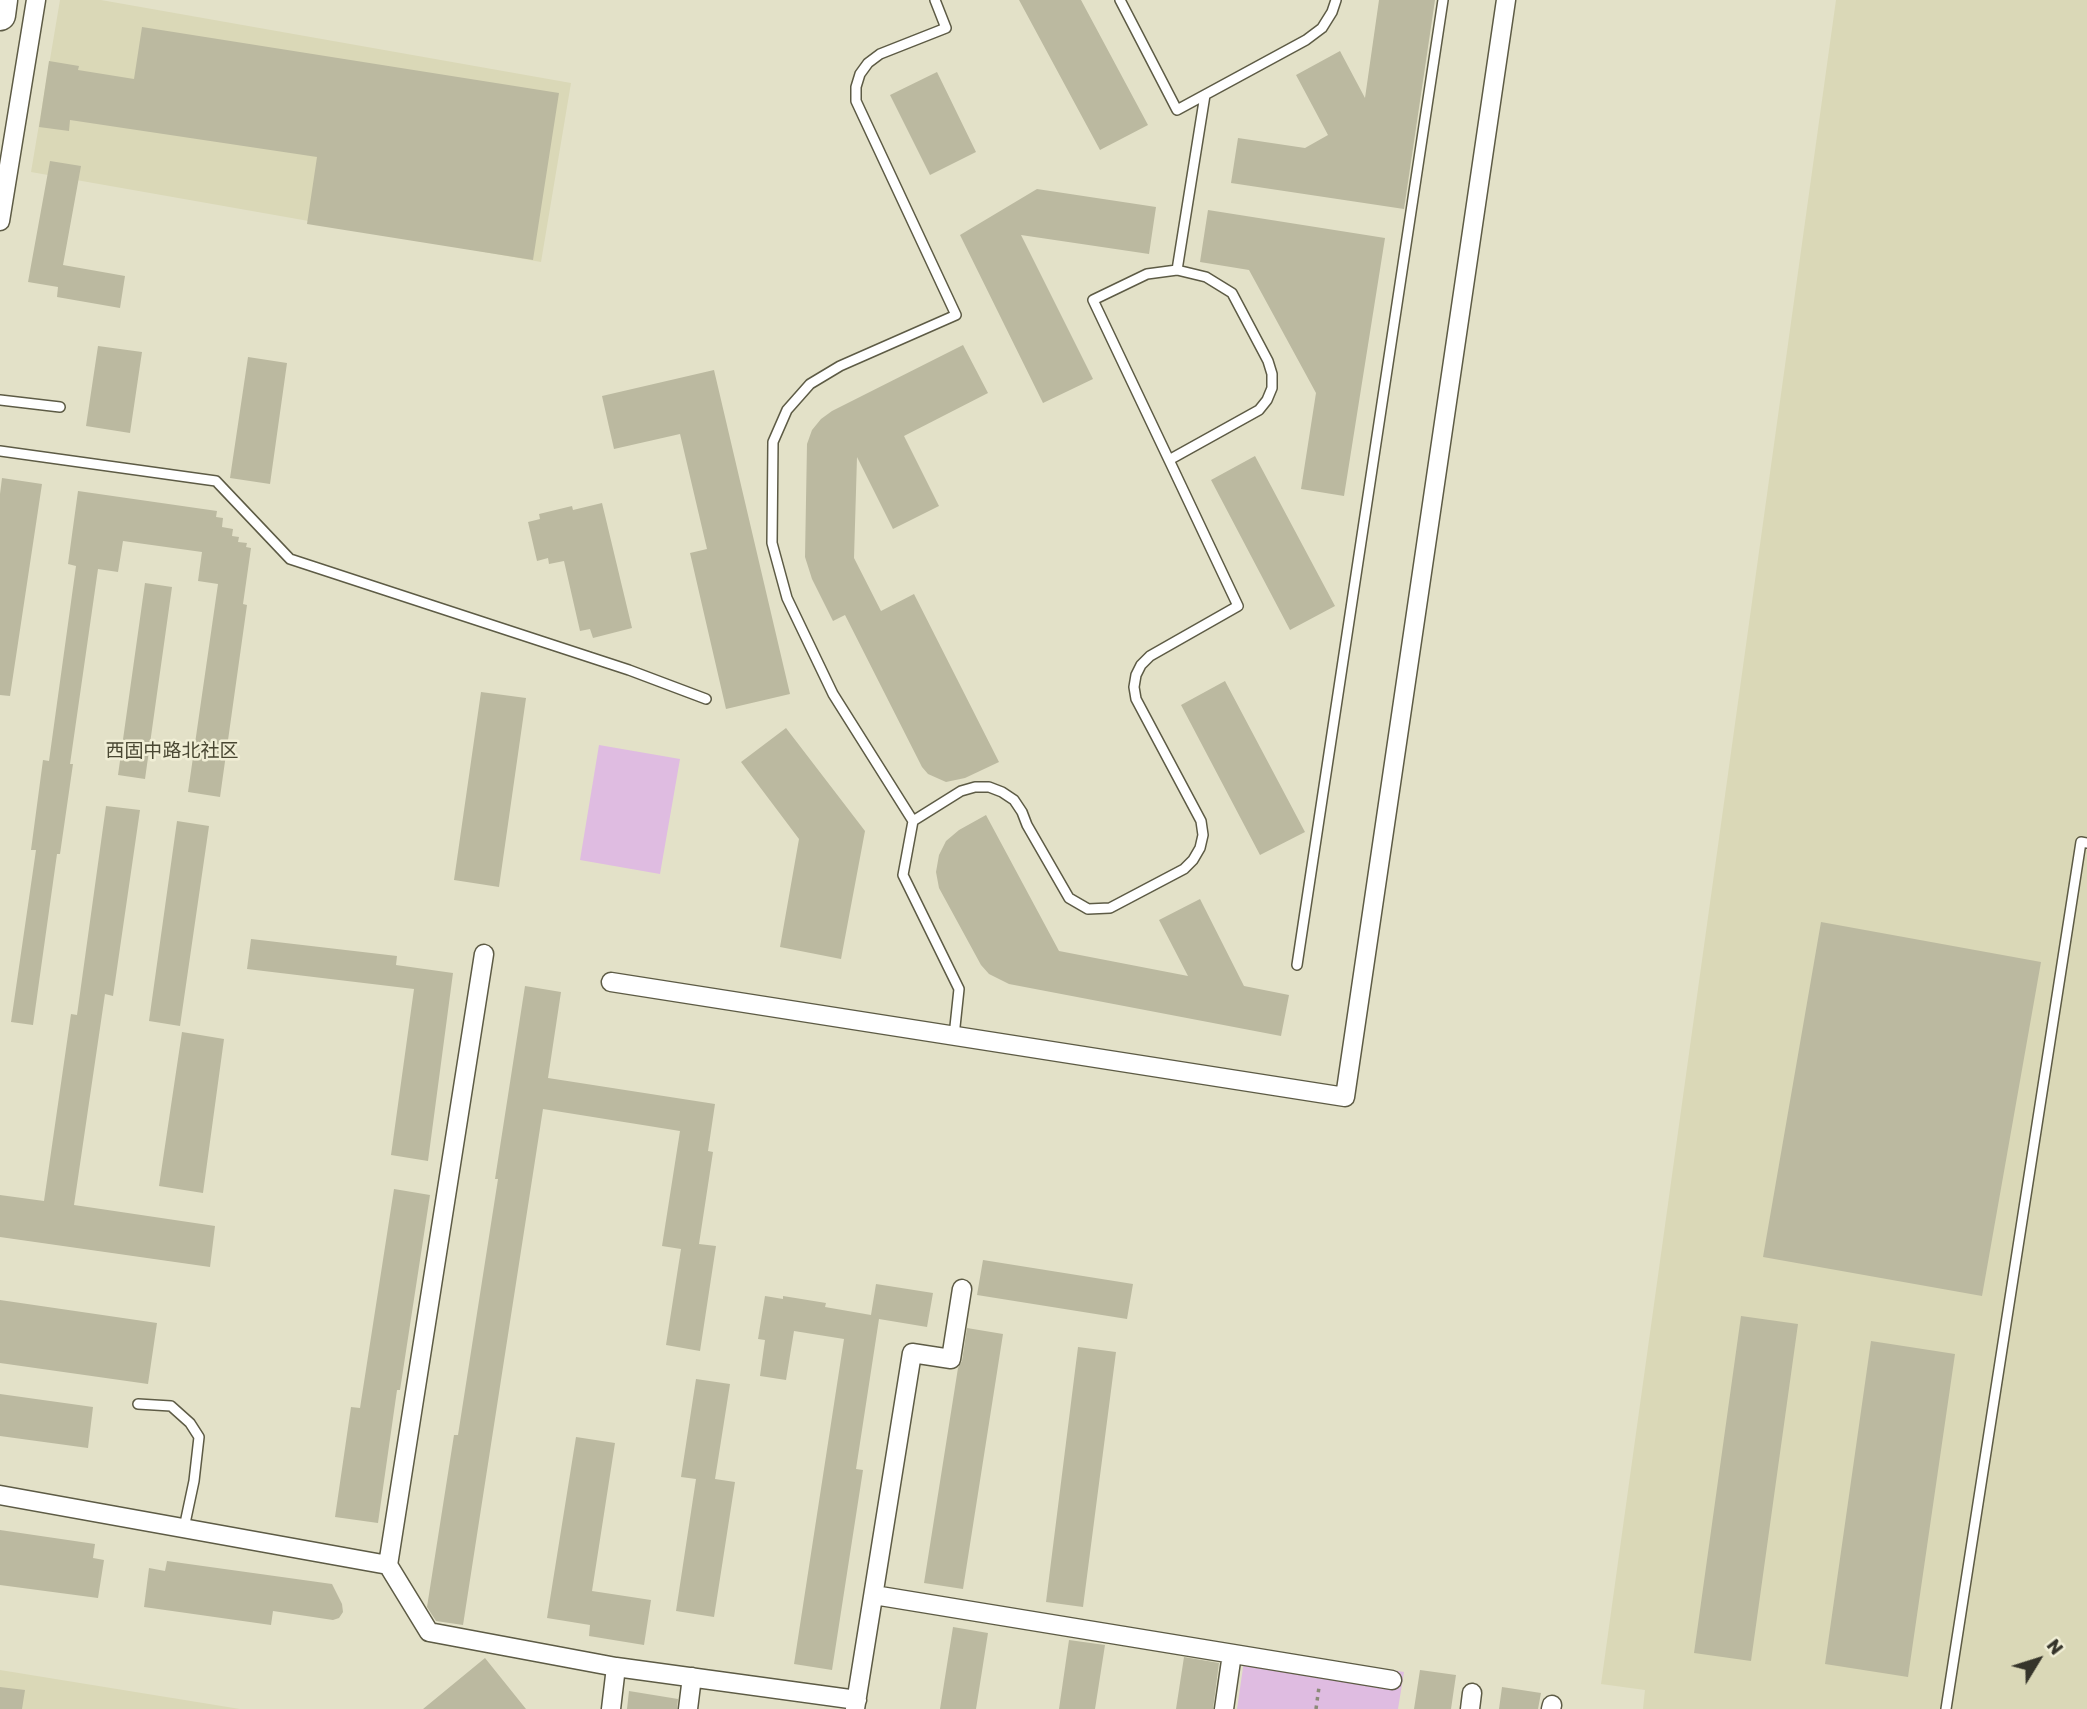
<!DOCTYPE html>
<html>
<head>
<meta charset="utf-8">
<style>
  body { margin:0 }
  #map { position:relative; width:2087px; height:1709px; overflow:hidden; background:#e3e1c8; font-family:Rubik,sans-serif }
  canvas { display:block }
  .north { position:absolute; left:2003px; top:1625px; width:70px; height:70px; -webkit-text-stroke:5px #f0eed5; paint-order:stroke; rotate:52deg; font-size:19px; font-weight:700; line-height:28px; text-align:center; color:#35342a }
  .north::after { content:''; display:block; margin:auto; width:24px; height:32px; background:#35342a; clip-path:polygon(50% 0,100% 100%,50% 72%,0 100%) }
</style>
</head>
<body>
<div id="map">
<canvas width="2087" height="1709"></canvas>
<div class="north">N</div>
</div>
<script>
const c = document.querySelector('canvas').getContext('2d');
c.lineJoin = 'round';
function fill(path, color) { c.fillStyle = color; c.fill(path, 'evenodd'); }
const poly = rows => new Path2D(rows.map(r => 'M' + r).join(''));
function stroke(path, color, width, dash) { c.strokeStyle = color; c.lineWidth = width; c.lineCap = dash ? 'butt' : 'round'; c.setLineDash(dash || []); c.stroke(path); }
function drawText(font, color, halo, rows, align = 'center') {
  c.font = font + ' Rubik,"Noto Sans SC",sans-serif'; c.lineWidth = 5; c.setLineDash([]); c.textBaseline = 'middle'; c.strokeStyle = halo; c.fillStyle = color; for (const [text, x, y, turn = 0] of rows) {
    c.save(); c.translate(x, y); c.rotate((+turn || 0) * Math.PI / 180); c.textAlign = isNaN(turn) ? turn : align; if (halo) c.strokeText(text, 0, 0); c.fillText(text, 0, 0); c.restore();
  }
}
fill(poly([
  [60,0,101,0,571,83,541,262,31,172],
  [1836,0,2087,0,2087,1709,1643,1709,1645,1690,1601,1684],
  [0,1670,240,1709,0,1709]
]), '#dad8b7');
fill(poly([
  [599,745,680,759,660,874,580,860],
  [1246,1647,1404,1672,1398,1709,1237,1709]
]), '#dfbce1');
fill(poly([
  [1019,0,1081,0,1148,125,1100,150],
  [1379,0,1435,0,1404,209,1231,183,1238,138,1305,148,1328,135,1296,75,1340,51,1365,98],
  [142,27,559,93,533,260,307,224,317,157,70,120,69,131,39,127,49,61,79,66,78,70,134,79],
  [937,72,976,152,930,175,890,95],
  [50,161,81,166,63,265,125,276,120,308,57,297,58,287,28,282],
  [1037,189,1156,207,1149,254,1021,235,1093,379,1043,403,960,235],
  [1208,210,1385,238,1344,496,1301,489,1316,393,1249,270,1200,262],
  [963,345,988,393,904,436,939,506,893,529,857,457,854,558,881,611,914,594,999,762,965,778,946,782,928,774,922,767,845,615,833,621,812,579,805,557,807,444,812,430,821,419,832,411],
  [98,346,142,352,130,433,86,426],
  [248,357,287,363,270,484,230,478],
  [714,370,790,694,726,709,690,553,707,549,680,434,614,449,602,396],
  [1255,456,1335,606,1290,630,1211,480],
  [2,478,42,484,10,696,0,695,0,494],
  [78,491,217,511,216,517,223,518,222,527,233,529,232,536,239,537,238,542,247,543,246,547,251,548,243,604,247,605,220,797,188,792,218,584,198,581,202,552,123,541,118,572,98,569,70,764,73,764,60,854,57,854,33,1025,11,1022,36,850,31,850,43,760,49,761,76,566,68,564],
  [602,503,632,628,593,638,590,629,580,631,564,561,549,564,548,558,537,561,528,522,540,519,539,514,572,506,573,510],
  [145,583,172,587,145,779,118,775],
  [1225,681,1305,832,1260,855,1181,705],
  [481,692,526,698,499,887,454,880],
  [786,728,865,831,841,959,780,947,799,839,741,762],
  [106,806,140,810,113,996,105,994,74,1205,215,1226,210,1267,0,1237,0,1195,44,1201,71,1014,77,1015],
  [986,815,1059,951,1188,976,1159,920,1200,899,1244,986,1289,995,1281,1036,1009,984,989,974,981,965,939,888,936,872,939,855,946,841,959,830],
  [177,821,209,826,180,1026,149,1021],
  [1821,922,2041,962,1982,1296,1763,1257],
  [251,939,397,956,396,965,453,973,428,1161,391,1155,414,989,247,969],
  [525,986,561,992,548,1078,715,1104,708,1151,713,1152,699,1244,716,1246,700,1351,666,1345,681,1249,662,1246,680,1131,543,1109,463,1625,436,1621,427,1607,454,1435,458,1435,498,1179,495,1179],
  [182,1032,224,1039,203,1193,159,1186],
  [394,1189,430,1195,400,1390,397,1390,378,1523,335,1517,351,1407,360,1408],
  [983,1260,1133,1284,1127,1319,977,1295],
  [876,1284,933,1293,927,1327,879,1319,856,1469,863,1470,832,1670,794,1664,844,1339,794,1331,786,1380,760,1376,765,1340,758,1339,765,1296,783,1299,783,1296,826,1303,825,1307,871,1315],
  [0,1300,157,1323,148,1384,0,1363],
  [1741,1316,1798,1324,1751,1661,1694,1653],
  [967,1328,1003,1334,963,1589,924,1583,958,1368,962,1361],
  [1871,1341,1955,1354,1908,1677,1825,1664],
  [1078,1347,1116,1352,1083,1607,1046,1602],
  [696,1379,730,1384,715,1479,735,1482,714,1617,676,1611,696,1479,681,1477],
  [0,1394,93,1407,88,1448,0,1436],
  [576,1437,615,1443,592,1591,651,1600,644,1645,589,1636,590,1625,547,1618],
  [0,1530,95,1544,93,1558,104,1560,98,1598,0,1585],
  [167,1561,332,1584,342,1604,343,1612,339,1618,333,1620,273,1611,271,1625,144,1607,149,1568,165,1571],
  [953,1627,988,1633,976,1709,940,1709],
  [1069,1640,1105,1645,1095,1709,1059,1709],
  [1184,1657,1219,1663,1213,1709,1176,1709],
  [485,1658,526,1709,423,1709],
  [1420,1670,1456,1675,1451,1709,1414,1709],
  [0,1687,25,1690,22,1709,0,1709],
  [1502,1687,1541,1693,1538,1709,1499,1709],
  [629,1691,678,1699,677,1709,627,1709]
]), '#bbb9a0');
const service = poly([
  [935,0,946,28,880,54,868,63,860,74,856,87,856,101,956,315,840,366,810,384,787,410,773,442,772,543,787,598,833,694,913,821,903,875,959,989,954,1036],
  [1120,0,1177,110,1306,40,1322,28,1332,12,1336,0],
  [1177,270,1205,95],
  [0,400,60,407],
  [0,451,216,481,290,559,629,670,706,699],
  [913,821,961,791,975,787,989,787,1002,792,1014,800,1022,812,1027,825,1069,898,1088,909,1110,908,1184,869,1193,860,1200,848,1203,835,1201,821,1136,699,1134,687,1136,675,1141,665,1150,656,1238,606,1169,460,1093,300,1147,274,1177,270,1206,277,1232,293,1268,361,1272,374,1272,388,1267,400,1259,410,1169,460],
  [1297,965,1443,0],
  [138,1404,171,1406,190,1423,199,1437,194,1481,184,1528],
  [1946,1709,2081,842,2087,843]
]);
const minor = poly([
  [0,221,36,0],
  [611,982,1345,1097,1506,0],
  [0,1495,388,1565,484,954],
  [388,1565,429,1632,616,1667],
  [874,1595,1392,1680],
  [611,1709,616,1667,857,1700],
  [688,1709,692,1677],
  [855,1709,912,1353,951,1359,962,1289],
  [1224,1709,1232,1654],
  [1470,1709,1472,1693],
  [1551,1709,1552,1705]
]);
const primary = poly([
  [0,15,2,0]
]);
stroke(service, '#5d5b45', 12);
stroke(minor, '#5d5b45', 21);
stroke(primary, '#5d5b45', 33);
stroke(poly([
  [1316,1709,1319,1687]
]), '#8b8a78', 3.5, [3.5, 5]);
stroke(service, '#fff', 9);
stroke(minor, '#fff', 18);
stroke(primary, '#fff', 30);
drawText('19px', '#494732', '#f0eed5', [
  ["西固中路北社区",172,752]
]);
</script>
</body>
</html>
